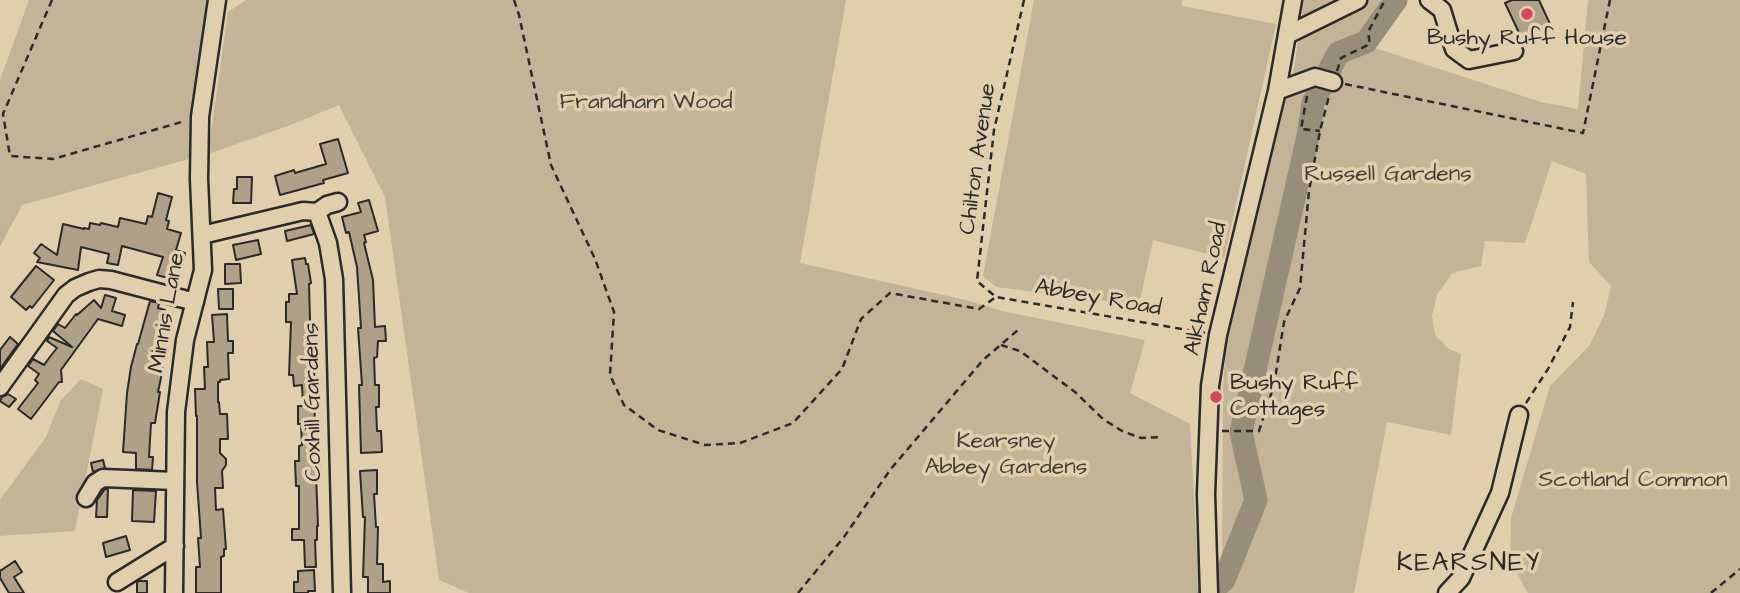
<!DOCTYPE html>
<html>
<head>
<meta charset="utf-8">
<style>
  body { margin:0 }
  canvas { display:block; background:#e1ceac }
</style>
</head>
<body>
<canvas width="1740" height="593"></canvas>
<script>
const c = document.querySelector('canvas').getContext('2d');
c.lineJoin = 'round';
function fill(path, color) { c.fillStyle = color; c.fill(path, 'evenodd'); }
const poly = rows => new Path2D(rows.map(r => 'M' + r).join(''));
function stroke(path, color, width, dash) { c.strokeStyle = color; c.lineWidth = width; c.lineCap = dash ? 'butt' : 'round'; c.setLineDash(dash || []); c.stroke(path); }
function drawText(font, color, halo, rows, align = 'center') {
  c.font = font + ' "Architects Daughter",sans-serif'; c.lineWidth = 7; c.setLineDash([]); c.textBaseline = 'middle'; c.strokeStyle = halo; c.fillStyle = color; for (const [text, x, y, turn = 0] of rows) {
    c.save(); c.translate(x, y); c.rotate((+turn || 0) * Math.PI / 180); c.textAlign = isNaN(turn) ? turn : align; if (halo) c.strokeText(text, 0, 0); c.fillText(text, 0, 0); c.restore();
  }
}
fill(poly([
  [29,0,217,0,200,156,22,205,0,247,0,80],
  [246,0,846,0,800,263,966,300,1002,311,1145,340,1130,393,1190,424,1199,593,469,593,439,580,385,197,339,105,288,126,208,154,228,12],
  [1034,0,1182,0,1182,6,1276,24,1224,258,1153,240,1139,305,996,287,983,276],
  [1304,0,1401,0,1372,47,1541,102,1578,109,1588,0,1740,0,1740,593,1528,593,1510,561,1511,518,1550,386,1590,345,1605,313,1611,286,1589,262,1586,174,1552,161,1525,243,1485,241,1481,266,1452,273,1437,295,1432,316,1435,335,1449,349,1461,354,1451,435,1387,422,1354,593,1222,593,1223,391,1226,340,1294,68],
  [81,379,103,389,75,531,0,536,0,500,46,437,61,400]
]), '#c3b397');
stroke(poly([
  [1209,593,1224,580,1256,500,1241,432,1308,136,1313,103,1338,53,1366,42,1396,0]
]), '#988d79', 23);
const building = poly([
  [1512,0,1539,0,1550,24,1521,37,1505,3,1512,0],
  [338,139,348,173,323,180,324,183,280,195,275,176,294,170,295,173,326,164,320,144,338,139],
  [237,177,252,177,251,203,233,203,234,189,237,189,237,177],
  [158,193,172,197,166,220,169,221,167,229,181,233,176,250,185,253,182,265,179,265,175,280,157,275,163,257,122,246,118,265,107,263,109,254,81,247,78,270,37,262,40,258,34,253,41,244,57,255,63,224,84,229,84,228,89,229,90,223,100,225,101,223,118,227,120,218,146,224,148,216,152,217,158,193],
  [369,200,378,231,364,235,366,242,364,243,373,280,375,327,385,326,386,341,378,341,377,357,374,358,375,385,379,385,379,407,376,407,377,431,381,431,382,452,361,453,359,385,362,385,358,328,361,328,357,267,349,232,346,233,342,217,361,212,358,203,369,200],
  [311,225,314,234,287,241,285,231,311,225],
  [258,240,261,254,236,260,233,245,258,240],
  [305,258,306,264,308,264,311,283,309,284,311,356,314,356,315,440,318,440,320,474,316,474,318,526,317,526,317,540,315,540,316,567,305,567,304,540,292,540,292,529,299,529,299,486,296,486,295,461,299,461,299,446,302,445,301,424,298,424,298,406,303,406,302,385,294,386,293,375,289,375,291,322,286,322,286,302,289,302,289,294,297,294,292,260,305,258],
  [225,264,240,264,241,283,225,284,225,264],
  [36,266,54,280,32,308,30,306,26,310,11,297,36,266],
  [218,289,233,289,233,309,219,309,218,289],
  [105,295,116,298,112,311,125,315,122,326,98,319,61,370,62,382,59,382,31,419,18,409,38,383,35,380,39,374,28,366,33,359,44,365,49,358,57,348,47,341,49,337,72,347,53,331,58,324,65,328,76,314,77,315,94,300,101,308,105,295],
  [150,301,159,303,158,308,165,310,151,365,163,368,158,392,160,392,155,423,151,423,149,457,153,457,152,470,136,469,136,453,123,452,127,393,131,367,137,344,138,344,150,301],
  [227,314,228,341,233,341,233,353,228,353,229,379,220,380,220,382,218,382,218,402,219,402,220,414,227,414,228,439,220,439,220,453,226,459,226,465,222,471,223,488,215,488,216,510,223,509,226,549,224,549,224,556,221,557,221,593,196,593,196,567,200,567,198,538,201,538,197,482,197,416,196,416,195,389,205,389,204,367,208,367,207,342,214,342,212,315,227,314],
  [10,337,18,344,0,369,0,350,10,337],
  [8,394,16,399,9,407,0,401,2,397,8,394],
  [103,460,105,468,93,472,91,463,103,460],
  [377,470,377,494,374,494,376,527,378,527,377,564,383,564,383,582,390,581,390,593,368,593,368,577,363,577,365,517,363,517,360,471,377,470],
  [105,489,108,489,107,517,96,517,97,500,105,489],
  [133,490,156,491,154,522,132,521,133,490],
  [126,536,130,550,106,557,103,543,126,536],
  [15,561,22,572,14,577,24,593,9,593,0,578,0,571,15,561],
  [314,570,315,591,308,591,308,593,294,593,294,582,298,582,298,571,314,570],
  [139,581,147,581,147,593,137,593,137,582,139,581]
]);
fill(building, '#afa088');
stroke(building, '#2b2b2b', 2);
const minor = poly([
  [1429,0,1442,10,1454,49,1469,60,1514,51],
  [1287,35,1358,0],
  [1277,91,1315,77,1333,82],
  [317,212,328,243,334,279,342,593],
  [202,235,303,211,317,212,327,205,338,202],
  [0,387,66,295,75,288,89,282,99,279,111,280,195,302],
  [86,498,95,483,103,478,175,481],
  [117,582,175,546],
  [174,593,176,412,185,340,203,270,199,179,200,117,217,0],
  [1209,593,1206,494,1210,386,1218,335,1277,91,1293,0],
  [1447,593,1461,578,1500,493,1519,415]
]);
stroke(minor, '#2b2b2b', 21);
stroke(poly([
  [52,0,3,114,10,156,53,159,185,121],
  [514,0,519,15,551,165,595,259,614,312,610,375,624,405,658,430,705,445,740,443,793,423,842,369,861,319,890,293,979,309,996,297],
  [1024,0,994,130,977,281,996,297,1205,333],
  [1337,71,1341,58,1370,44,1368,32,1385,0],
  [1345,84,1583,133,1610,0],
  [1307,96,1301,129,1320,131],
  [1001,345,1020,351,1075,392,1103,419,1122,431,1141,438,1162,437],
  [1526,403,1548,369,1570,327,1573,302],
  [1222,431,1259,431,1274,385,1284,322,1300,288,1309,191,1320,131,1329,96],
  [798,593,844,537,890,470,983,360,1018,330],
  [1711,593,1740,569]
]), '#2b2b2b', 2.5, [7, 5]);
stroke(minor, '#e1ceac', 16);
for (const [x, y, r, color] of [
  [1527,14,7,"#d1495b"],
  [1216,397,7,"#d1495b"]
]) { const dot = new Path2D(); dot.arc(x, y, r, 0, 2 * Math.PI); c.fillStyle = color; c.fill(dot); stroke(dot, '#e1ceac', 2.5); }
drawText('23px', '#2b2b2b', '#e1ceac', [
  ["Bushy Ruff House",1527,39],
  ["Bushy Ruff",1230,384,"left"],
  ["Cottages",1230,410,"left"]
]);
drawText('23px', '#423f3b', '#e1ceac', [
  ["Frandham Wood",646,103],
  ["Russell Gardens",1388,175],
  ["Kearsney",1006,442],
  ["Abbey Gardens",1006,468],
  ["Scotland Common",1633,481]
]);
drawText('23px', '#2b2b2b', '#e1ceac', [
  ["Chilton Avenue",979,159,-82],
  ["Alkham Road",1207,289,-78],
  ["Abbey Road",1098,299,10],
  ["Minnis Lane",168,313,-80],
  ["Coxhill Gardens",314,402,-91]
]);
c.letterSpacing = '2px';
drawText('26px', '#2b2b2b', '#e1ceac', [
  ["KEARSNEY",1469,565]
]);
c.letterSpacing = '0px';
</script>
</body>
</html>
